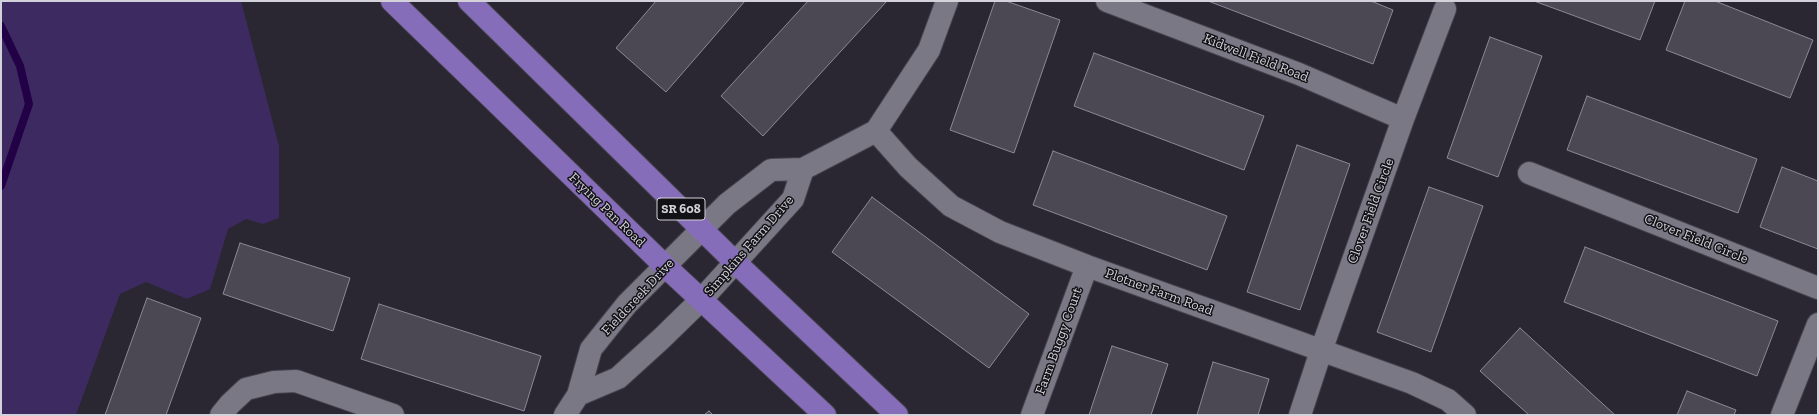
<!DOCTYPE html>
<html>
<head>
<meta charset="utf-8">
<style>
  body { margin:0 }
  #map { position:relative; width:1819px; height:416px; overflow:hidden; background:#2a2733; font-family:"Zilla Slab",serif }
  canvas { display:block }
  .frame { position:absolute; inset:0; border:2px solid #d3d1d9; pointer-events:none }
</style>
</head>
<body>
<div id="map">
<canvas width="1819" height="416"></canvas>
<div class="frame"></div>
</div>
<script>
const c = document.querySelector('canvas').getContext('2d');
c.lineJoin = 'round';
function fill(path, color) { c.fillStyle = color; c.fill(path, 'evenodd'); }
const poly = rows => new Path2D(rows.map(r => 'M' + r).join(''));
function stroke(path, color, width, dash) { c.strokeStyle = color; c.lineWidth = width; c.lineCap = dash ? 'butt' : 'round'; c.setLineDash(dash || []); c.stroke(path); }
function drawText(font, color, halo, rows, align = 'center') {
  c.font = font + ' "Zilla Slab",serif'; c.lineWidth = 3; c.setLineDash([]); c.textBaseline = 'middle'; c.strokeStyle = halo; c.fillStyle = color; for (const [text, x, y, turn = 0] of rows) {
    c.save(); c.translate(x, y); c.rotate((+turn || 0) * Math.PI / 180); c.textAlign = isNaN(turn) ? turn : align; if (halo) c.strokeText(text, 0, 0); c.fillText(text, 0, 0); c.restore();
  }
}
fill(poly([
  [1,1,241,1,279,146,279,218,263,224,246,219,228,229,210,289,187,299,146,282,120,294,76,415,1,415]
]), '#3c2a61');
stroke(poly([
  [1,26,20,66,29,104,1,186]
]), '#220147', 8);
const building = poly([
  [656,1,745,1,666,92,616,48,656,1],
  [808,1,887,1,763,136,721,96,808,1],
  [995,1,1006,1,1060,20,1014,153,950,130,995,1],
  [1208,1,1371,1,1393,10,1373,64,1208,1],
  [1534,1,1655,1,1640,40,1534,1],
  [1685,1,1715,1,1813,40,1790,98,1666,50,1685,1],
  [1490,37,1542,56,1498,177,1447,158,1490,37],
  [1094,53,1264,116,1244,170,1074,106,1094,53],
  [1587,96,1757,159,1738,213,1567,150,1587,96],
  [1297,145,1350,164,1300,310,1247,292,1297,145],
  [1053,151,1227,216,1207,270,1033,205,1053,151],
  [1782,167,1818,181,1818,249,1760,227,1782,167],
  [1429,187,1483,206,1431,352,1377,332,1429,187],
  [872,197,1029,314,989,368,832,252,872,197],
  [240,243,350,278,333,331,223,294,240,243],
  [1585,247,1778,321,1757,376,1564,302,1585,247],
  [147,298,201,318,166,415,105,415,147,298],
  [379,304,541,356,524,411,361,359,379,304],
  [1520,328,1615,415,1529,415,1480,371,1520,328],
  [1112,346,1168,364,1151,415,1089,415,1112,346],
  [1213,362,1269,379,1258,415,1197,415,1213,362],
  [1687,391,1736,410,1734,415,1677,415,1687,391],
  [709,411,713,415,704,415,709,411]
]);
fill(building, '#4b4854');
stroke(building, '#8c8997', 1);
const minor = poly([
  [1107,1,1299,74,1403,119],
  [876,131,908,167,951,206,1000,232,1087,266,1412,383,1448,400,1465,415],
  [1529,173,1818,288],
  [578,395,618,378,661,339,701,300,793,199,803,169],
  [221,415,230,404,246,389,274,382,296,381,393,415],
  [565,415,578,395,591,349,627,304,727,204,771,170,803,169,876,131,929,50,947,1],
  [1032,415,1087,266],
  [1300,415,1321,351,1403,119,1445,9],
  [1782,415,1818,324]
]);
const primary = poly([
  [392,1,666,267,825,415],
  [469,1,736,263,897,415]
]);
stroke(minor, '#45424c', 24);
stroke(primary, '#45424c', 24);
stroke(minor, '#7b7886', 22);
stroke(primary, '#866db9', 22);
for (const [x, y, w] of [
  [681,209,48]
]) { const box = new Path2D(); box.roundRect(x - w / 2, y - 11, w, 22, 3); c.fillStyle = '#121116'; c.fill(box); stroke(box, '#d3d1d9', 1); }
drawText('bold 13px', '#d3d1d9', null, [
  ["SR 608",681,209]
]);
drawText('14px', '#d3d1d9', '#121116', [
  ["Kidwell Field Road",1256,58,21],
  ["Frying Pan Road",607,210,44],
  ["Clover Field Circle",1371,211,-70],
  ["Clover Field Circle",1696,239,22],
  ["Simpkins Farm Drive",749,246,-49],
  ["Plotner Farm Road",1159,292,20],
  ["Fieldcreek Drive",638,297,-47],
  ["Farm Buggy Court",1059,341,-70]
]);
</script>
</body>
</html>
